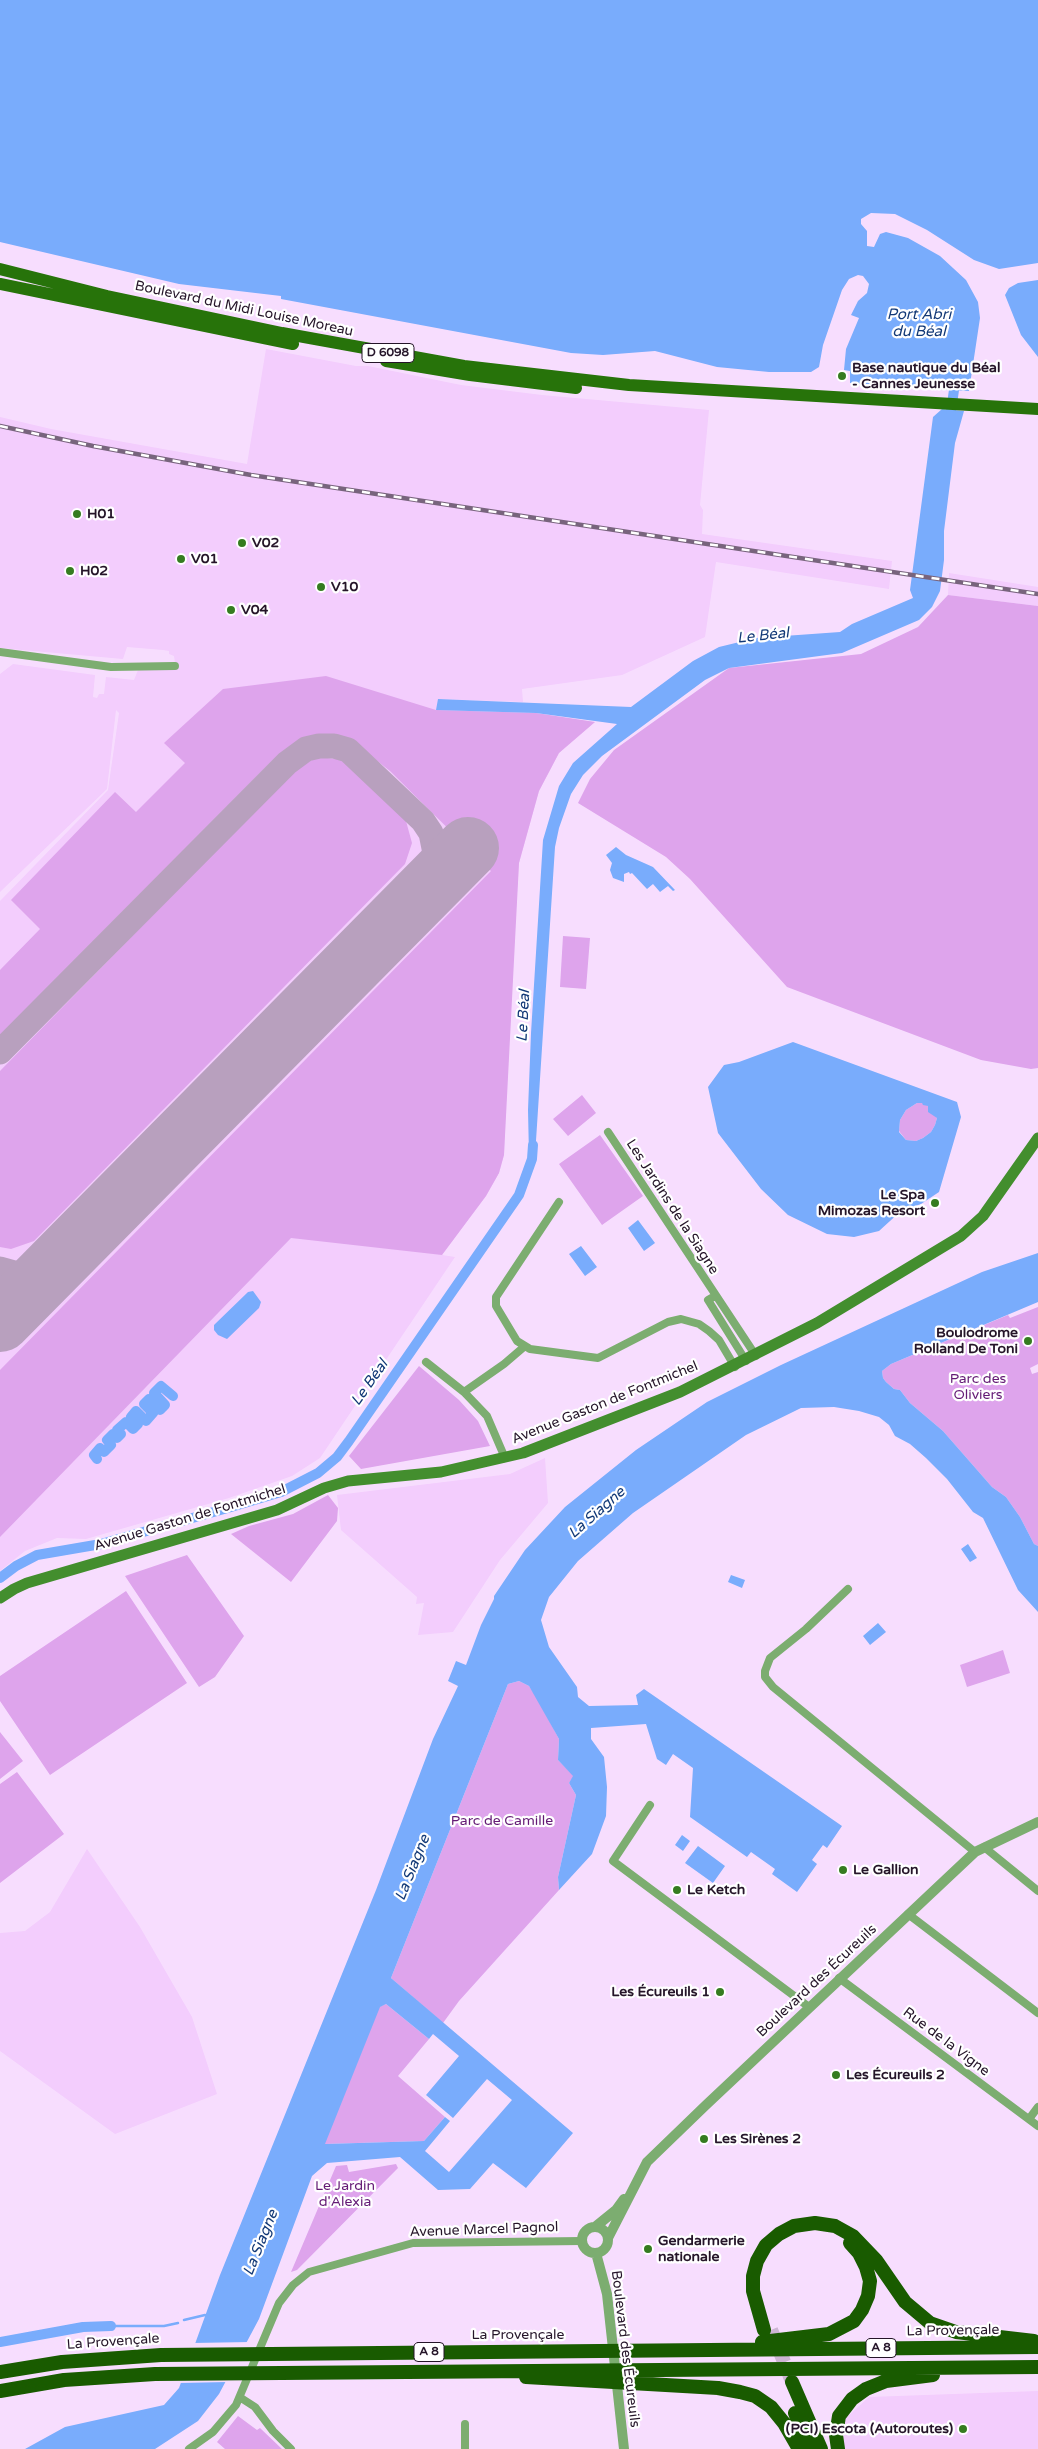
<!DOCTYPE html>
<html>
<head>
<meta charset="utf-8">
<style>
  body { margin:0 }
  canvas { display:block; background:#f7ddfe }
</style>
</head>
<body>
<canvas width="1038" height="2449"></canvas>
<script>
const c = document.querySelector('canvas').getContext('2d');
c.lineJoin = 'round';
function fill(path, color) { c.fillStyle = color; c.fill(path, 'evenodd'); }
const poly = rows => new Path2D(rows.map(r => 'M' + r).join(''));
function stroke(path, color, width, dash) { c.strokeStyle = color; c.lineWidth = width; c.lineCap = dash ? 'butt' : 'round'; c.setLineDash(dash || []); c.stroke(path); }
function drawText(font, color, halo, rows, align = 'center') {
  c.font = font + ' "Varela Round",sans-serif'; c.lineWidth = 4.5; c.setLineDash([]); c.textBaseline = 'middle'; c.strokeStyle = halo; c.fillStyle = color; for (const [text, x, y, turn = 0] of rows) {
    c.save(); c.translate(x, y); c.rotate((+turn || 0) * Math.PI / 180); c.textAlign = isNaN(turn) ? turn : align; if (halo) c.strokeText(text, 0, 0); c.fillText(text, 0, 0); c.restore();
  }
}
fill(poly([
  [266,349,356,366,368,366,461,385,542,395,709,410,700,505,703,510,702,534,892,561,889,589,716,562,705,637,622,675,522,689,523,702,438,699,595,722,559,753,539,791,519,863,509,1016,504,1155,499,1173,486,1196,442,1255,455,1257,320,1458,292,1476,229,1498,86,1539,57,1538,25,1551,0,1571,0,901,108,790,119,713,116,710,107,789,0,892,0,674,13,664,95,675,93,697,97,698,99,694,104,694,106,677,134,680,138,670,176,670,174,656,169,654,169,651,163,650,127,647,123,659,0,648,0,417,51,429,247,464],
  [949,573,1038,587,1038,606,948,595],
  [545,1458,548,1503,500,1560,453,1632,418,1635,424,1603,416,1604,417,1597,341,1530,337,1495,510,1474],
  [87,1849,140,1927,192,2017,217,2094,115,2134,0,2051,0,1933,25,1931,50,1912],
  [1038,2391,1038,2449,843,2449,842,2445,846,2418,869,2397]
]), '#f3cdfd');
fill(poly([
  [948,595,1038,606,1038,1068,1031,1069,981,1060,787,987,690,879,666,857,578,803,590,779,614,750,729,668,861,654,918,627],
  [326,676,436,710,536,713,595,722,559,753,539,791,519,863,504,1155,499,1173,486,1196,442,1255,291,1238,0,1537,0,1370,491,871,390,771,351,740,312,735,272,761,0,1035,0,970,40,929,11,900,115,792,136,812,185,763,164,743,223,689],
  [317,757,348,760,406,821,412,843,405,864,34,1241,11,1249,0,1247,0,1071,296,769],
  [563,936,590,938,586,989,560,987],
  [582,1095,596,1113,568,1136,553,1119],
  [917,1103,922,1103,929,1106,937,1118,935,1125,931,1132,923,1138,916,1141,906,1140,899,1131,900,1120,906,1110],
  [600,1135,643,1196,602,1225,559,1164],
  [1038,1307,1038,1364,1030,1368,1032,1374,1038,1372,1038,1546,1034,1544,1020,1517,1006,1497,992,1487,943,1431,910,1403,900,1390,894,1389,886,1382,883,1378,882,1371,891,1364,1008,1315,1010,1318],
  [419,1366,459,1400,478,1421,490,1446,361,1469,349,1456],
  [328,1495,338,1508,337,1521,291,1582,231,1534,249,1526,293,1514],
  [187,1555,244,1636,215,1677,199,1687,125,1576],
  [126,1591,187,1683,50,1775,0,1701,0,1676],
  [1003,1650,1010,1673,967,1687,960,1665],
  [519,1681,529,1686,537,1698,559,1739,558,1760,574,1776,569,1783,576,1795,558,1877,559,1890,459,2001,443,2023,391,1978,508,1684],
  [0,1732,23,1761,0,1779],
  [17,1772,64,1834,0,1883,0,1784],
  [386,2004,429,2039,398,2076,445,2117,424,2141,324,2144,379,2007],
  [396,2164,398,2168,297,2270,291,2272,336,2166,347,2165,349,2172],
  [238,2416,257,2430,260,2428,282,2449,225,2449,217,2442]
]), '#dea4ec');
fill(poly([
  [0,0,1038,0,1038,263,999,269,974,260,927,230,895,214,871,213,861,219,861,224,867,231,867,246,874,247,880,234,886,232,908,238,940,256,966,280,978,302,980,318,969,391,850,383,850,371,844,370,846,349,859,318,851,315,858,301,867,293,869,284,863,276,858,275,849,279,842,290,823,345,819,367,811,372,769,372,717,367,655,351,603,355,571,353,281,299,281,296,179,284,0,242],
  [1038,280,1038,357,1021,335,1005,295,1009,288,1018,283],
  [942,409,964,411,955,443,944,531,944,560,940,591,932,607,919,620,842,653,729,668,705,680,602,756,583,775,571,794,559,828,555,847,535,1156,532,1159,529,1156,528,1110,531,1033,543,840,559,786,573,763,617,724,536,713,436,710,438,699,631,707,693,661,719,647,756,638,840,632,852,624,913,598,910,590,933,417],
  [616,847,626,855,653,867,675,890,673,891,668,886,660,892,653,884,647,889,632,873,630,874,629,872,624,874,624,882,613,878,610,870,612,863,606,855],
  [793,1042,957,1102,961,1117,939,1192,921,1204,901,1211,879,1231,854,1237,827,1234,788,1215,761,1189,718,1133,708,1087,724,1065,739,1062],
  [917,1103,922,1103,923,1105,928,1106,928,1112,937,1118,935,1125,931,1132,923,1138,916,1141,906,1140,899,1132,900,1120,906,1110],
  [638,1220,655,1243,644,1251,628,1228],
  [581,1246,597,1267,585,1276,569,1254],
  [1038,1253,1038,1302,891,1364,882,1371,883,1378,886,1382,894,1389,900,1390,910,1403,943,1431,992,1487,1006,1497,1020,1517,1034,1544,1038,1546,1038,1612,1018,1590,983,1518,973,1512,947,1479,926,1458,910,1444,895,1436,889,1425,879,1417,859,1411,834,1407,801,1408,746,1435,633,1513,578,1561,549,1597,541,1620,549,1647,577,1687,578,1697,589,1706,638,1705,636,1695,644,1689,842,1826,827,1848,823,1845,812,1860,817,1864,797,1892,772,1874,775,1869,751,1852,747,1857,690,1817,693,1768,673,1754,666,1765,657,1759,646,1724,591,1728,591,1739,604,1757,607,1787,606,1816,592,1854,559,1890,558,1877,576,1795,569,1783,573,1776,558,1760,559,1739,529,1686,519,1681,508,1684,391,1978,573,2133,526,2188,493,2163,470,2189,438,2190,400,2157,327,2163,312,2176,259,2319,219,2394,198,2421,155,2449,25,2449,65,2427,164,2405,179,2388,220,2275,376,1890,433,1739,458,1686,448,1681,456,1661,466,1665,481,1625,494,1599,494,1596,525,1550,565,1507,636,1450,707,1402,781,1365,982,1272],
  [386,2004,429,2039,433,2034,459,2056,426,2095,453,2118,487,2079,512,2100,449,2172,425,2151,450,2121,445,2117,424,2141,325,2144,380,2007],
  [253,1291,261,1302,259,1308,227,1339,218,1335,214,1330,214,1325,248,1292],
  [968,1544,977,1558,970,1562,961,1549],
  [731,1575,745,1580,742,1588,728,1582],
  [878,1623,886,1632,870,1645,863,1636],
  [682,1835,690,1841,683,1851,675,1845],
  [698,1846,725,1866,713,1883,685,1863]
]), '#79acfc');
fill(poly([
  [250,2342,228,2382,178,2383,193,2343]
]), '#f7ddfe');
stroke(poly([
  [184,2320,205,2315],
  [111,2326,164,2326,178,2323]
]), '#79acfc', 2.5);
stroke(poly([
  [951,411,954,390],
  [97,1459,94,1455,100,1448,104,1452,111,1445,107,1440,113,1434,117,1438,121,1434,117,1430,126,1422,133,1429,138,1424,131,1417,136,1411,146,1421,153,1413,144,1404,149,1399,160,1410,165,1405,154,1393,161,1386,173,1396],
  [0,1578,16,1566,37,1555,101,1544,231,1507,281,1492,318,1473,337,1457,349,1441,519,1195,532,1159,533,1145],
  [0,2342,83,2327,111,2326]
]), '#79acfc', 10);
stroke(poly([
  [0,1052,287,763,306,749,319,746,334,746,348,750,423,821,431,833,436,858,434,872,417,900],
  [0,1269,18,1274,30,1274,47,1267,66,1255],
  [0,1281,2,1298,0,1310]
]), '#b8a0be', 25);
stroke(poly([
  [0,1321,468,848]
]), '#b8a0be', 62);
stroke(poly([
  [771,2330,791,2379]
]), '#cdb5d3', 14, [14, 7]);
stroke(poly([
  [0,652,111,667,175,666],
  [608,1132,756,1356],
  [559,1202,496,1297,496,1306,517,1341,530,1349,598,1358,668,1322,681,1319,699,1324,709,1331,719,1340,735,1367],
  [715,1296,708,1300,746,1361],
  [426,1362,464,1392,487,1416,505,1458],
  [464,1392,504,1364,525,1346],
  [848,1589,806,1629,770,1658,765,1671,765,1677,773,1687,975,1852],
  [650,1805,613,1861,809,2007],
  [984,1847,1038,1891],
  [908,1914,1038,2013],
  [839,1978,1038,2126],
  [1029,2119,1038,2107],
  [241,2398,255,2407,273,2431,291,2449],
  [189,2449,213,2432,236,2405,279,2303,293,2285,309,2272,413,2243,582,2241],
  [465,2449,465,2424]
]), '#7cad70', 8);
stroke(poly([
  [595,2227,616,2210,624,2199],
  '582 2240a13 13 0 1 1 26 0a13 13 0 1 1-26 0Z',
  [608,2238,647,2162,706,2105,975,1852,1038,1822],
  [596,2253,607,2294,624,2449]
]), '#7cad70', 10);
stroke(poly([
  [0,1598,14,1589,27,1583,277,1510,324,1488,348,1481,441,1472,523,1453,680,1392,817,1323,961,1236,983,1216,1038,1138]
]), '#438e2e', 11);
stroke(poly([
  [0,269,107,296,282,333,464,366,629,385,1038,409],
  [0,284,293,344],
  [386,361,470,375,576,388]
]), '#27730a', 12);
stroke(poly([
  [764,2330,753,2291,753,2276,757,2261,766,2245,779,2234,794,2226,815,2223,835,2226,853,2236,876,2260,905,2302,930,2323,956,2332,1034,2341],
  [762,2342,829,2334,854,2321,862,2310,868,2296,870,2281,866,2267,859,2253,850,2243],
  [0,2372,62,2362,161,2355,1038,2347],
  [526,2377,718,2388,740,2392,755,2396,771,2407,784,2423,799,2449],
  [792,2382,821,2449],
  [0,2391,64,2380,155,2374,1038,2367],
  [795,2413,809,2449],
  [838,2449,836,2435,839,2416,852,2399,866,2389,886,2381,933,2375]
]), '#195b00', 14);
const rail = poly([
  [0,426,93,446,251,475,1038,594]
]);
stroke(rail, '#78647d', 4.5);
stroke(rail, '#fff', 2.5, [8]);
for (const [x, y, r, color] of [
  [842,376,5,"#357c20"],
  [77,514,5,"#357c20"],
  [242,543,5,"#357c20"],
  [181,559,5,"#357c20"],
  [70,571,5,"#357c20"],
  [321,587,5,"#357c20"],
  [231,610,5,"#357c20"],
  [935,1203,5,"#357c20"],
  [1028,1341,5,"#357c20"],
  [843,1870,5,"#357c20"],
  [677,1890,5,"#357c20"],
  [720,1992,5,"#357c20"],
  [836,2075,5,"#357c20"],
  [704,2139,5,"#357c20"],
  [648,2249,5,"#357c20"],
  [963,2429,5,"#357c20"]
]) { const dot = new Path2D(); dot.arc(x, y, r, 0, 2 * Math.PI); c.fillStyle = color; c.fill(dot); stroke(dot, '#fff', 2); }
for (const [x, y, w] of [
  [388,353,52],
  [881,2348,30],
  [429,2352,30]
]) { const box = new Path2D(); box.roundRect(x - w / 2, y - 9.5, w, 19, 4); c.fillStyle = '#fff'; c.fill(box); stroke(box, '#251529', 1); }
drawText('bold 12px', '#251529', null, [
  ["D 6098",388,353],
  ["A 8",881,2348],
  ["A 8",429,2352]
]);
drawText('14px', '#251529', '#fff', [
  ["Boulevard du Midi Louise Moreau",244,309,12],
  ["Les Jardins de la Siagne",672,1207,57],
  ["Avenue Gaston de Fontmichel",605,1403,-22],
  ["Avenue Gaston de Fontmichel",190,1518,-17],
  ["Boulevard des Écureuils",817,1981,-43],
  ["Rue de la Vigne",946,2042,37],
  ["Avenue Marcel Pagnol",484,2230,-2],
  ["La Provençale",953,2331,-1],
  ["La Provençale",518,2335],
  ["La Provençale",113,2342,-4],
  ["Boulevard des Écureuils",625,2349,83]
]);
drawText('bold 14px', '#251529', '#fff', [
  ["Base nautique du Béal",852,368],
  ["- Cannes Jeunesse",852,384],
  ["H01",87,514],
  ["V02",252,543],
  ["V01",191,559],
  ["H02",80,571],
  ["V10",331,587],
  ["V04",241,610],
  ["Le Spa",925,1195,"right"],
  ["Mimozas Resort",925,1211,"right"],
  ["Boulodrome",1018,1333,"right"],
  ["Rolland De Toni",1018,1349,"right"],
  ["Le Gallion",853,1870],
  ["Le Ketch",687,1890],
  ["Les Écureuils 1",710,1992,"right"],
  ["Les Écureuils 2",846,2075],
  ["Les Sirènes 2",714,2139],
  ["Gendarmerie",658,2241],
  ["nationale",658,2257],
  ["(PCI) Escota (Autoroutes)",953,2429,"right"]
], 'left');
drawText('14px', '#641b75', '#fff', [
  ["Parc des",978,1379],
  ["Oliviers",978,1395],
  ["Parc de Camille",502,1821],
  ["Le Jardin",345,2186],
  ["d'Alexia",345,2202]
]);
drawText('italic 15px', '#123977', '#fff', [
  ["Port Abri",919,315],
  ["du Béal",919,332],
  ["Le Béal",763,636,-6],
  ["Le Béal",524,1016,-87],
  ["Le Béal",370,1383,-55],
  ["La Siagne",597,1513,-41],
  ["La Siagne",413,1868,-68],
  ["La Siagne",261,2243,-68]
]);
</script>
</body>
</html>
